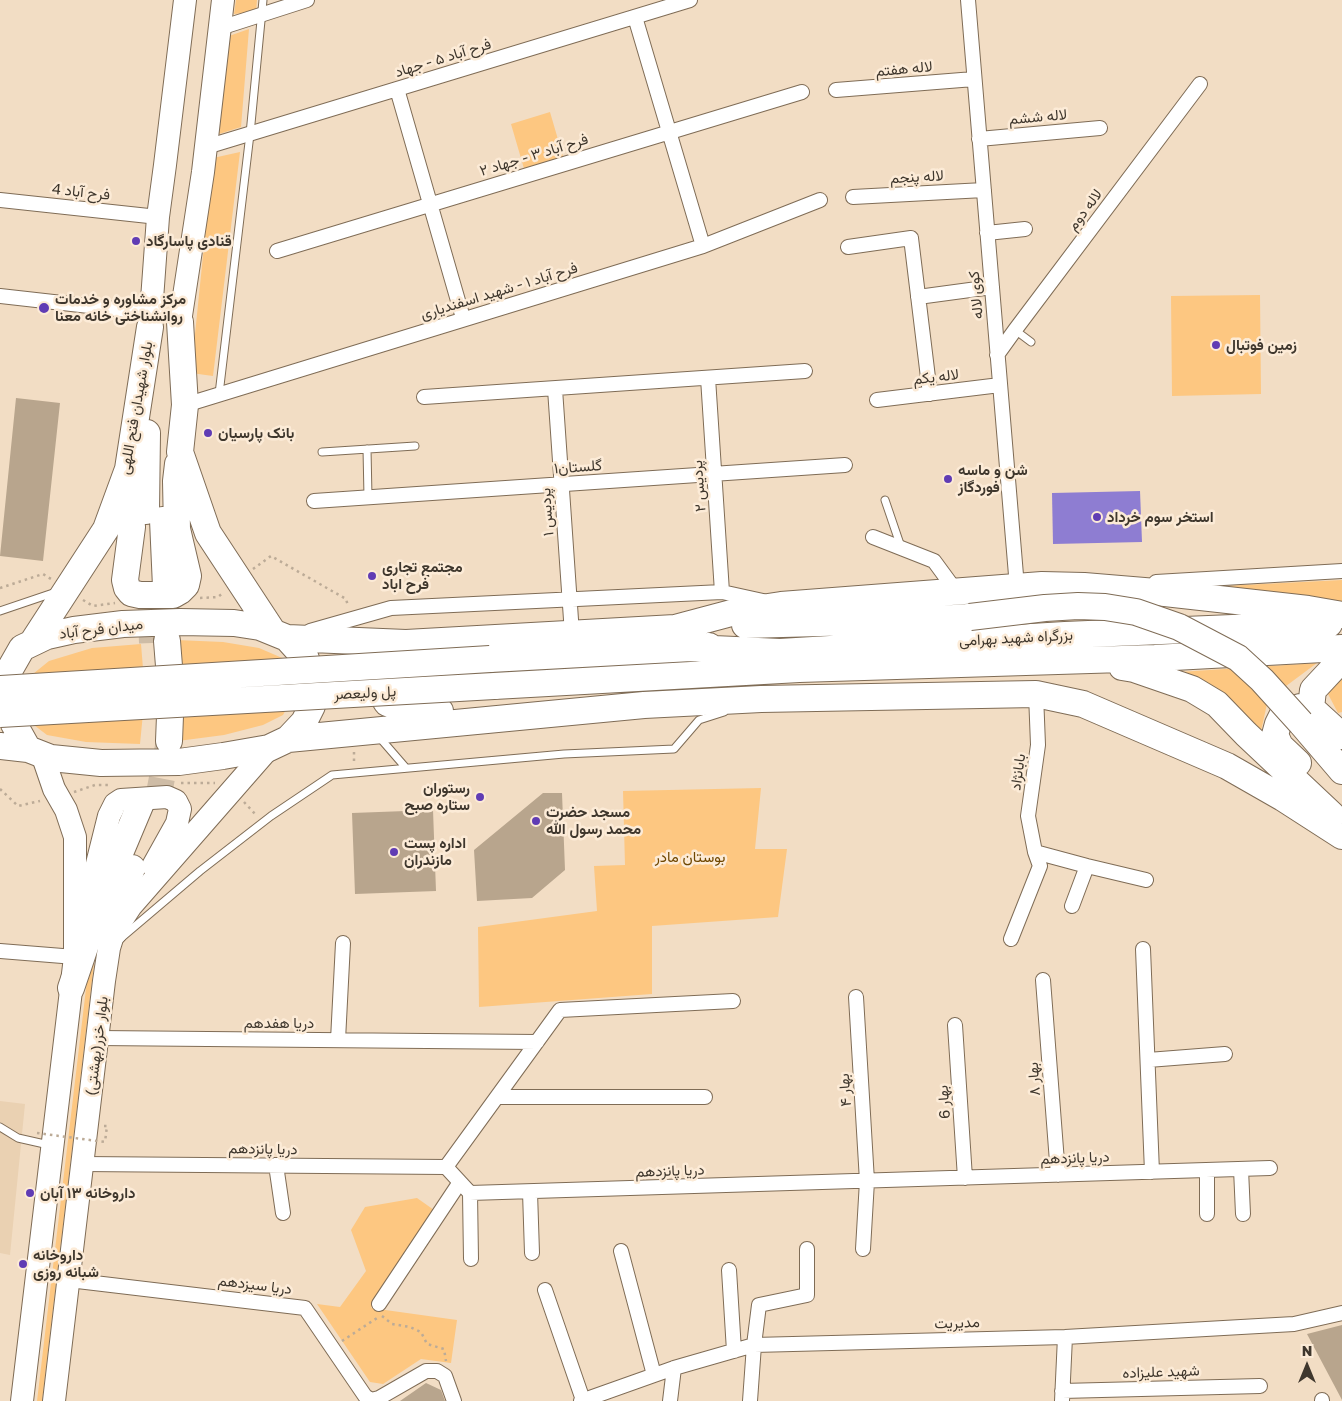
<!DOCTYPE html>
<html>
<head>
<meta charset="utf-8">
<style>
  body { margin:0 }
  #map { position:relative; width:1342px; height:1401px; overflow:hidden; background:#f2ddc4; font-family:"Golos Text",sans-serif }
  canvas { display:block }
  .north { position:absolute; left:1282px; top:1341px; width:50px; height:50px; -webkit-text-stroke:4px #fcebd7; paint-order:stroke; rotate:0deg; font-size:14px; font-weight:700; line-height:20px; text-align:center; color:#3f372d }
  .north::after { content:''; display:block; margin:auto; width:18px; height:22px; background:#3f372d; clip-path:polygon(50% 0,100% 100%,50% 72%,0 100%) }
</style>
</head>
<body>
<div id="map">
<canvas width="1342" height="1401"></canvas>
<div class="north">N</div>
</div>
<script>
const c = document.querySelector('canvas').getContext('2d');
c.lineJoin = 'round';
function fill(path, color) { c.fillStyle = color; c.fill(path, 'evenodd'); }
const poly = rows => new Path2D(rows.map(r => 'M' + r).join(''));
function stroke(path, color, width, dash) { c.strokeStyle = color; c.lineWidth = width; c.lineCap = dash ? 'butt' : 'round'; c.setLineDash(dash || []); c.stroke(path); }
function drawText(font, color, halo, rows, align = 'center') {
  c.font = font + ' "Golos Text",Vazirmatn,sans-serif'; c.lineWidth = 5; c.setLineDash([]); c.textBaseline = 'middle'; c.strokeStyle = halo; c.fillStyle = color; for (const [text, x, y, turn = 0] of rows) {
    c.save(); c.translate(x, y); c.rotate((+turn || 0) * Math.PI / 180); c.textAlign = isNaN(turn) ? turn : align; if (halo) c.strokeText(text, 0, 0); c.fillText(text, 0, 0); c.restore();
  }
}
fill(poly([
  [0,1101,25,1104,10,1255,0,1253]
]), '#ead1b2');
fill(poly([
  [236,0,257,0,256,12,234,14],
  [249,29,241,127,219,134,229,36],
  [550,112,564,160,525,172,511,124],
  [240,152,213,376,191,373,213,158],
  [1260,295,1261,394,1172,396,1171,296],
  [1342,580,1342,609,1185,588],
  [176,640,223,642,259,648,287,660,296,676,293,696,283,715,263,725,224,735,178,741],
  [141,644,145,693,140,744,86,742,47,735,30,722,28,678,49,661,92,648],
  [1317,663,1282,689,1267,704,1261,731,1222,691,1179,672],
  [1342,669,1342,712,1338,713,1328,694],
  [761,788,755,849,787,849,778,917,652,926,652,994,479,1007,478,927,597,911,594,866,625,865,623,791],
  [90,955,95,955,42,1401,37,1401],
  [417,1198,434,1210,371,1308,457,1320,451,1363,421,1359,383,1384,370,1382,317,1304,340,1307,366,1271,351,1230,365,1207]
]), '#fdc781');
fill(poly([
  [1140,491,1142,542,1053,544,1052,493]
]), '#8e7dd2');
fill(poly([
  [16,398,60,403,43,561,0,556],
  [543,793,562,793,565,870,532,898,477,901,474,850],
  [433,810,436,891,355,894,352,813],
  [1342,1325,1342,1400,1307,1334],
  [426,1383,441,1390,445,1401,400,1401]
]), '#b8a58d');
stroke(poly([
  [150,587,152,643],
  [157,804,169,741]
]), '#cebca6', 26, [26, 13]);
const lane = poly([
  [1015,330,1031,342],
  [219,394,250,134,263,0],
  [367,449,368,497],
  [322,452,415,446],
  [885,500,901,547],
  [0,611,56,592],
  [380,738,406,768],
  [121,938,200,871,271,816,332,775,564,754,674,749,699,720,724,712],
  [0,1127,18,1138,49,1145]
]);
const street = poly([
  [968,0,1017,587],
  [635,17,703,246],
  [220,28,307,0],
  [397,89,463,318],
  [836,90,974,79],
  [979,139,1100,128],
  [206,147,690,0],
  [853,197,984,190],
  [0,200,158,217],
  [987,233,1025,229],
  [848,247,911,238,930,394],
  [277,251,802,92],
  [0,296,151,313],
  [918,297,992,287],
  [997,355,1015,330,1200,84],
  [708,378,722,592],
  [555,389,572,634],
  [424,397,805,371],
  [877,400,1000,385],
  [185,405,703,246,820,200],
  [314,501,845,465],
  [873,537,934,561,956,591],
  [1156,582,1342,571],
  [310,631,391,608,722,592,763,601],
  [1036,694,1038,745,1028,816,1035,852,1087,866,1146,880],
  [1072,906,1087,866],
  [1011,939,1040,866,1035,852],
  [1143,949,1152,1172],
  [0,951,75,957],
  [1043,980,1058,1175],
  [856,997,867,1181,863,1249],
  [955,1025,965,1178],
  [98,1038,537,1042],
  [338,1040,343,943],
  [1148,1060,1225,1054],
  [497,1097,705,1097],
  [83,1164,446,1167,470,1193,1270,1168],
  [276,1165,283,1213],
  [446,1167,560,1010,733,1001],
  [1241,1169,1243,1214],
  [1207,1170,1207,1214],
  [530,1192,532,1253],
  [470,1193,471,1259],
  [621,1251,654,1375],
  [729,1270,734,1351],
  [69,1280,305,1308,365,1396,371,1400,379,1398,426,1371,437,1371,445,1376,454,1401],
  [545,1290,583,1400],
  [379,1304,460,1182],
  [1062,1391,1260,1386],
  [1322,1400,1322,1401],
  [581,1401,674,1368,754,1345,1065,1337,1294,1324,1342,1313],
  [670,1401,674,1368],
  [750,1401,754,1345,759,1305,807,1295,807,1249],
  [1062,1401,1065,1337]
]);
const primary = poly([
  [180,322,203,172,223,0],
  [150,327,158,217,165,165,185,0],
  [78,910,95,872,109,816,115,804,121,800,167,797,176,801,180,809,177,823,153,866],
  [22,1401,75,957,75,837,66,810,54,789,42,754],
  [54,1401,104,981,109,948,114,932,131,906,269,748]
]);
const highway = poly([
  [180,322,185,405,180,452,208,533,273,632],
  [128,478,132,527,125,580,127,588,131,593,140,595,173,595,180,591,186,585,188,576,177,529,176,481,178,464],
  [146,511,147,433],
  [163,520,166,587],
  [876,623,970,617],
  [745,625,894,621],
  [675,628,735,612,781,605,1042,585,1084,586,1156,592,1308,609,1342,615],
  [287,638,406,643,693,627],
  [167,641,171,691,169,741],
  [32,643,106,529,128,469,150,327],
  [691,648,780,652,1065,635,1329,624],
  [490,659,691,648,709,646],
  [1342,659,1313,690,1311,708,1342,736],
  [1122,667,1134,669,1192,689,1217,704,1246,734,1332,815],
  [376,677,379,690,387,703,410,712,440,711],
  [494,686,799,669,1155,658,1342,648],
  [1301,723,1342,771],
  [288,739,304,722,312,706,313,683,306,659,287,638,260,627,234,623,180,622,123,624,74,630,47,636,22,648,10,669,6,695,14,724,28,749,51,758,101,763,179,762,223,756,269,748,288,739,644,705,761,699,1036,694,1083,704,1227,766,1283,798,1342,836],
  [0,746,28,749],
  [1298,763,1280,746,1275,735,1278,724,1282,716,1288,711,1300,707,1311,708],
  [114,932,122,894,132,868],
  [71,988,104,891,141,803]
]);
stroke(lane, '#7f6c56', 9);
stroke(street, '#7f6c56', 16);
stroke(primary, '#7f6c56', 24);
stroke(highway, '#7f6c56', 28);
stroke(poly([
  [253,569,271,556,346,599,348,606],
  [0,588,43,574,51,579],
  [200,598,218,597,223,593],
  [83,600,93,606,115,603],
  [354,752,354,764],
  [181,783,215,783],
  [0,789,18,806,40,801],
  [74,792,95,785,110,785],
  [244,802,257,816],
  [104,1126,107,1126,105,1142],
  [382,1316,392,1324,410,1327,421,1332,427,1344,444,1349,446,1361],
  [342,1341,377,1318]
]), '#bcab97', 2.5, [2.5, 4]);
stroke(lane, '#fff', 7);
stroke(street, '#fff', 14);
stroke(primary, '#fff', 22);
stroke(highway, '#fff', 26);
const highwayBridge = poly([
  [970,617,1045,608,1078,606,1105,607,1136,612,1179,627,1238,658,1262,680,1301,723],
  [0,689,490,659],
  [0,714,494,686]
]);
stroke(highwayBridge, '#7f6c56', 28, []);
stroke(poly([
  [37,1133,105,1142]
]), '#bcab97', 2.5, [2.5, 4]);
stroke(highwayBridge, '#fff', 26);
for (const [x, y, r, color] of [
  [136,241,5,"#603cb4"],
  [44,308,6,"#603cb4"],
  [1216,345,5,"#603cb4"],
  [208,433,5,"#603cb4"],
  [948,479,5,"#603cb4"],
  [1097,517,5,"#603cb4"],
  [372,576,5,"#603cb4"],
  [480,797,5,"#603cb4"],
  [536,821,5,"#603cb4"],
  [394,852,5,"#603cb4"],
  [30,1193,5,"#603cb4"],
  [23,1264,5,"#603cb4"]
]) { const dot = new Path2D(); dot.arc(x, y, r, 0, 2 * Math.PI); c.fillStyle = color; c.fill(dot); stroke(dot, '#fcebd7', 2); }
drawText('15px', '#3f372d', '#fcebd7', [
  ["فرح آباد ۵ - جهاد",443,58,-17],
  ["لاله هفتم",904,69,-5],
  ["لاله ششم",1038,117,-5],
  ["فرح آباد ۳ - جهاد ۲",534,155,-17],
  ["لاله پنجم",917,177,-3],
  ["فرح آباد 4",81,192,6],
  ["لاله دوم",1085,210,-53],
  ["فرح آباد ۱ - شهید اسفندیاری",499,291,-17],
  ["کوی لاله",976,295,-95],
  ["لاله یکم",936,377,-7],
  ["بلوار شهیدان فتح اللهی",136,408,-80],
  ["گلستان۱",578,467,-4],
  ["پردیس ۲",699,486,-94],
  ["پردیس ۱",547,512,-94],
  ["میدان فرح آباد",101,629,-7],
  ["بزرگراه شهید بهرامی",1016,638,-3],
  ["پل ولیعصر",365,693,-3],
  ["بابانژاد",1018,772,-82],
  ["دریا هفدهم",279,1023],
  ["بلوار خزر(بهشتی)",97,1046,-83],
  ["بهار ۸",1034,1079,-94],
  ["بهار ۴",845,1090,-94],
  ["بهار 6",944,1102,-94],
  ["دریا پانزدهم",263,1149,1],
  ["دریا پانزدهم",1075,1158,-2],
  ["دریا پانزدهم",670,1171,-2],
  ["دریا سیزدهم",255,1285,7],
  ["مدیریت",957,1323,-2],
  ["شهید علیزاده",1161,1372,-2]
]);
drawText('bold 15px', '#3f372d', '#fcebd7', [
  ["قنادی پاسارگاد",146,241],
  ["مرکز مشاوره و خدمات",55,299],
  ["روانشناختی خانه معنا",55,316],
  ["زمین فوتبال",1226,345],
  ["بانک پارسیان",218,433],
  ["شن و ماسه",958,470],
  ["فوردگاز",958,487],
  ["استخر سوم خرداد",1107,517],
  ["مجتمع تجاری",382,567],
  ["فرح اباد",382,584],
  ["رستوران",470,788,"right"],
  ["ستاره صبح",470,805,"right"],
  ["مسجد حضرت",546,812],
  ["محمد رسول الله",546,829],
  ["اداره پست",404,843],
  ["مازندران",404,860],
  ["داروخانه ١٣ آبان",40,1193],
  ["داروخانه",33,1255],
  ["شبانه روزی",33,1272]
], 'left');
drawText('15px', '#704801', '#fcebd7', [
  ["بوستان مادر",690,857]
]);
</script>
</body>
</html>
